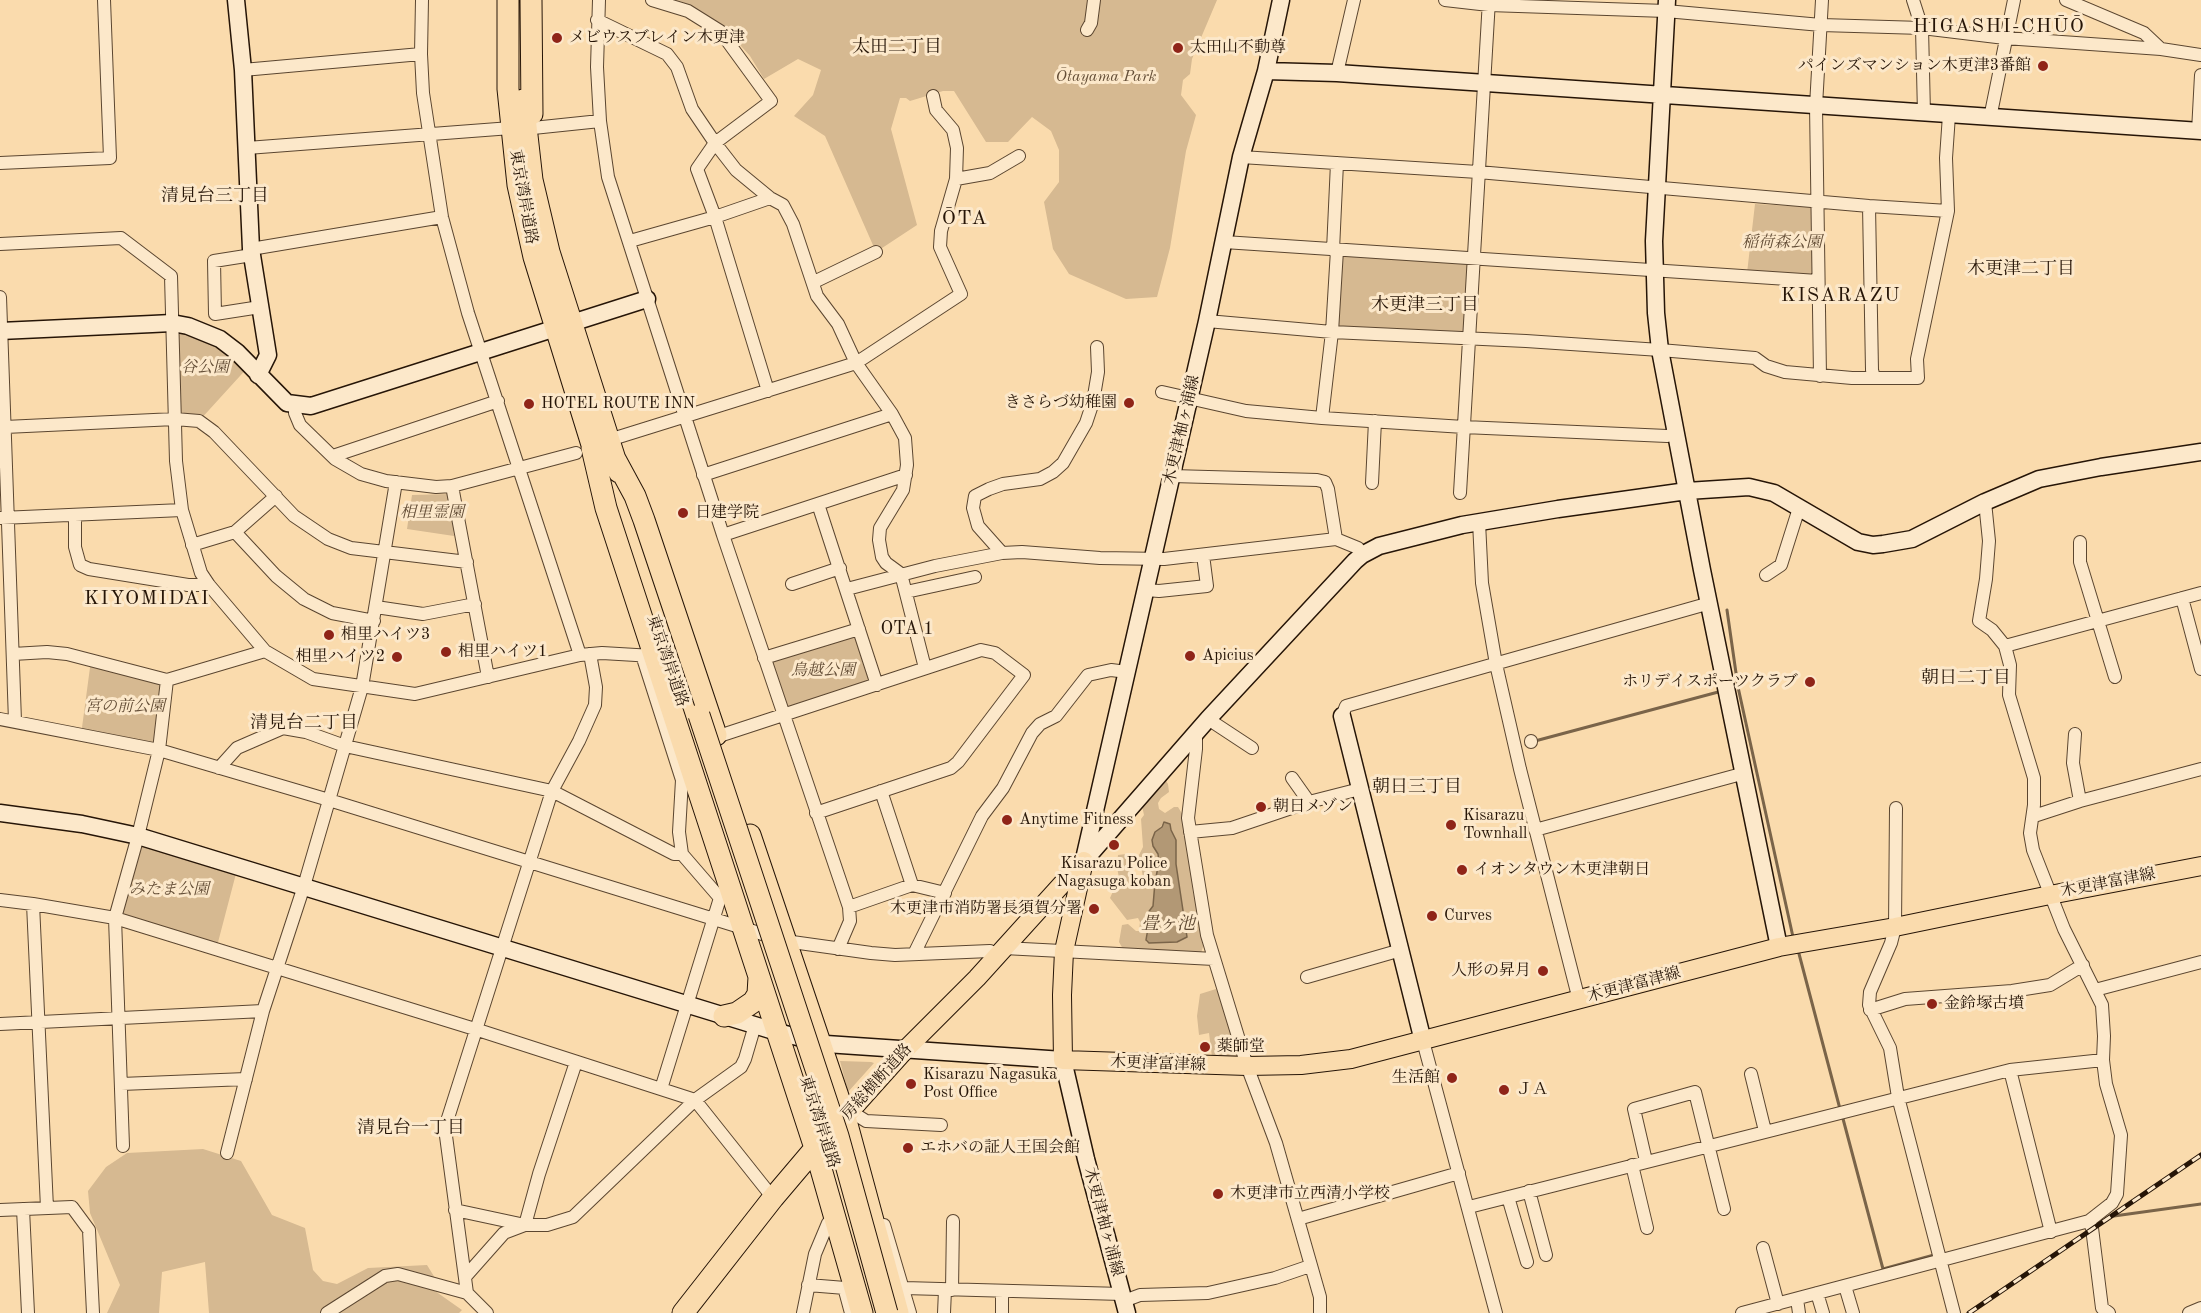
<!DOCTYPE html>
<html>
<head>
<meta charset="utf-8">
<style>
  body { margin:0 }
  canvas { display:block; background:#fadbad }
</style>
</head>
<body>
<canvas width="2201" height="1313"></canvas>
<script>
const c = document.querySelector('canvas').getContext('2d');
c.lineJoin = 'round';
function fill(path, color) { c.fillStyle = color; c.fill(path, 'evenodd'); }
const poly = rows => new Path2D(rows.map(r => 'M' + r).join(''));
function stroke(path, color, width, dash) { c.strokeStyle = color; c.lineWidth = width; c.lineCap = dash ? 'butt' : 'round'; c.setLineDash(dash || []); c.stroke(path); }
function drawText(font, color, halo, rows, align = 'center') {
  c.font = font + ' "Old Standard TT","Noto Serif JP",serif'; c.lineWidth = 6; c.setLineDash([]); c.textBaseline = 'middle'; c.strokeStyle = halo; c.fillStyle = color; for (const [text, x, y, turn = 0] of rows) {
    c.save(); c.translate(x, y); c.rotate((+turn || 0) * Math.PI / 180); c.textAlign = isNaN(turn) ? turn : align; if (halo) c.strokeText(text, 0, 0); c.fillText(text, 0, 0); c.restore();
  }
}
fill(poly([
  [667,0,1217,0,1192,59,1190,74,1183,80,1181,95,1196,115,1186,151,1170,248,1157,297,1126,299,1069,274,1053,249,1044,202,1059,182,1059,150,1051,131,1032,117,1008,142,986,142,954,91,943,91,910,101,906,98,900,98,891,129,917,225,876,252,825,136,794,116,813,95,821,70,798,59,764,79,750,56,723,26],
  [1755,204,1812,207,1813,277,1747,273],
  [1342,256,1467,263,1469,266,1466,330,1461,334,1337,327],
  [172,323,188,326,250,365,199,421,175,419],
  [450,494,454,536,407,529,412,495],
  [852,636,855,638,870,678,869,684,785,711,771,661],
  [91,660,167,680,159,750,81,735],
  [1165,779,1168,784,1169,792,1161,798,1158,803,1159,809,1165,813,1174,807,1178,807,1186,820,1193,892,1205,941,1201,953,1123,949,1119,942,1122,925,1128,924,1136,931,1139,931,1140,922,1138,918,1127,920,1110,898,1119,878,1117,867,1118,855,1126,854,1131,859,1133,876,1137,879,1143,878,1142,871,1136,861,1143,847,1141,819,1144,815,1142,806],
  [1163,823,1170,824,1171,830,1176,840,1176,864,1187,937,1177,942,1149,943,1146,942,1146,936,1148,928,1147,914,1153,906,1155,882,1159,862,1157,851,1159,829],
  [138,836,238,866,216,950,115,918],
  [1216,989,1221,999,1239,1054,1235,1057,1212,1057,1209,1033,1199,1035,1197,1016,1200,994],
  [840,1061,871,1062,874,1063,848,1092],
  [203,1149,241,1161,272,1215,305,1228,313,1270,323,1281,337,1284,368,1268,427,1265,435,1278,435,1291,462,1310,459,1313,209,1313,205,1262,162,1272,159,1313,107,1313,120,1285,90,1213,88,1191,106,1167,127,1153]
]), '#d6b991');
const water = poly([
  [1164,822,1170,824,1171,830,1176,840,1176,864,1187,937,1177,942,1149,943,1146,940,1148,928,1147,914,1153,906,1155,882,1159,862,1158,854,1153,846,1152,840,1155,832,1162,827,1164,822]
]);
fill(water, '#b29875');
stroke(water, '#7a6449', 1.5);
stroke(poly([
  [1727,610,1738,687,1793,937],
  [1535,741,1722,691],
  [1798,950,1840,1109],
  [1842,1115,1883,1269,1934,1255],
  [2114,1216,2201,1204]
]), '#7a6449', 3);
const street = poly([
  [422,0,421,54,423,93,442,217,468,313,580,655],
  [599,0,597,67,600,121,608,177,723,535,906,475],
  [652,0,688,11,720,31,771,101,715,143,697,169,715,217,768,391],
  [1445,0,1489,5,1666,11,1821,25,1922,28,2005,38,2161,49,2201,55],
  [1913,0,1922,28,1924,114],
  [2066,0,2144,33,2161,49],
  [597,20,667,54,677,67,692,109,715,143,736,170,770,198,783,205,793,224,817,296,838,324,856,363,892,414,905,438,907,465,903,490,880,528,879,540,882,557,886,563,901,574,925,668],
  [1087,30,1091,23,1094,0],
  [243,70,421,54],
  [1337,73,1354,0],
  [1990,118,2014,0],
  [533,128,600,121],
  [2198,131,2201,75],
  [247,148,511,128],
  [1241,157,1478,172,1869,206,1948,211],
  [0,163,110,158,104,0],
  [956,179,990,173,1019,156],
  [1869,206,1872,370,1874,378],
  [630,241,715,217,770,198],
  [1224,242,1818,281],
  [0,244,121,238,171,276,176,461,182,510,201,573,209,585,265,651,313,679,415,694,580,655,602,653,653,656],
  [251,249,442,217],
  [1333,250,1337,163],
  [252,255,214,261,215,314,260,307],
  [814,282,876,252],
  [0,297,15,721],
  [1207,321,1332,332,1526,341,1660,350,1755,358,1766,366,1785,372,1852,378,1918,378,1917,359,1948,211,1946,158,1949,115],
  [1820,376,1816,106,1822,0],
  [1162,392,1246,411,1322,418,1464,427,1667,436,1677,433],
  [295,404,295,413,300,425,335,459,361,474,386,481,436,487,452,486,576,453],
  [1322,418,1332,332,1337,250],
  [5,427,175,419,199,421,214,432,294,516,328,539,351,548,467,562],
  [609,440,856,363,961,294,940,247,941,231,956,179,957,148,953,130,936,110,933,96],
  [333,456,498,401],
  [703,475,892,414],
  [1172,476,1317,480,1325,482,1328,489,1336,539],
  [1372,483,1375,421],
  [452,486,488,677],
  [1460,493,1489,0],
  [818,504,877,685],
  [75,515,75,547,80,565,89,569,188,585,209,585],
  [1,518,182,510],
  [1479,522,1482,583,1496,664,1520,769,1579,1000],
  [235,532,276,576,304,599,332,613,374,621],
  [723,535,849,907,850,921,838,949],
  [2080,542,2080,562,2115,677],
  [192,545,235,532,276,496],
  [1002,553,978,526,973,508,975,496,989,489,1003,484,1040,479,1053,472,1063,463,1086,423,1093,402,1098,372,1097,347],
  [1766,575,1781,565,1799,508],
  [792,584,840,568],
  [847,589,935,566,1002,553,1022,552,1100,558,1164,559,1336,539,1358,548,1362,555],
  [1146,590,1159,591,1207,586,1203,555],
  [906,592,975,577],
  [2182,598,2201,669],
  [376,607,423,614,475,604],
  [2005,646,2201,593],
  [13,654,47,652,67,654,167,680,265,651],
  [642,655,682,780,679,832,682,854,720,898,661,1089],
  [764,658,859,629],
  [1342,716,1346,706,1710,603],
  [0,719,159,750,329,800,785,941,871,953,895,955,990,951,997,956],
  [1208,719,1252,748],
  [1196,734,1196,749,1188,818,1207,935,1247,1066,1276,1143,1320,1297,1320,1313],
  [2075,734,2073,763,2080,801],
  [716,737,981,650,995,653,1024,675,958,762,951,768,816,813],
  [1531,741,1531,742],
  [219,768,237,748,283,728,306,732,345,746,552,791,674,854,682,854],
  [1292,778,1309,802],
  [881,791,912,885],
  [1896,808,1895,927,1891,943,1870,992,1869,1005,1890,1048,1898,1097,1954,1313],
  [2034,816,2080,801,2201,769],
  [1535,830,1745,773],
  [1190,832,1232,828,1309,802,1360,789],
  [0,900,33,904,115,918,478,1030,695,1100,773,1198],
  [33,904,47,1208],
  [849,907,912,885,945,893],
  [1004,948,1214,959],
  [914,954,982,816,1003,788,1032,733,1040,724,1056,716,1088,675,1111,670,1127,672],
  [1307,977,1401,950],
  [2095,990,2201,962],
  [1870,1010,1905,999,2012,991,2050,985,2083,965],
  [0,1024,263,1011],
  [1423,1041,1496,1313],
  [2010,1070,2051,1232],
  [1751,1074,1765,1131],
  [121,1084,246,1079],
  [850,1111,866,1121,941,1125],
  [123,1146,115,918,138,836,159,750,167,680],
  [227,1153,263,1011,304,886,362,687,396,482],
  [1646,1161,1634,1109,1695,1092,1724,1209],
  [1632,1165,1647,1228],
  [1529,1191,1546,1255],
  [1508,1197,1527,1262],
  [1469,1207,2010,1070,2103,1060],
  [23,1209,28,1313],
  [0,1210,72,1207,89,1230,93,1313],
  [455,1210,525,1225,547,1225,573,1217,695,1100,741,1067,745,1059,755,1025],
  [1298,1219,1459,1173],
  [2089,1221,2092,1228,2102,1308,2109,1313],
  [884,1225,910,1313],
  [1763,1248,1778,1304],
  [465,1277,504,1233,525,1225,539,1174,576,1062],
  [808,1285,845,1288],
  [1845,1286,1853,1313],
  [904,1288,1122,1294],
  [952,1290,953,1221],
  [845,1291,851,1313],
  [467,1293,446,1136,448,1118,552,791,579,741,595,705,596,687,590,654],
  [1817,1293,1823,1313],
  [1797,1299,1799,1313],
  [1124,1301,1140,1295,1208,1293,1275,1278,1310,1266],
  [327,1313,385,1276,398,1274,467,1293,487,1313],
  [803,1313,815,1254,828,1223],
  [944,1313,945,1290],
  [1002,1313,1002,1292],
  [1742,1313,2089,1221,2112,1203,2117,1194,2121,1135,2106,1084,2103,1060,2104,1036,2102,1005,2064,929,2033,850,2030,833,2034,805,2034,778,2009,695,2010,665,2005,646,1992,630,1979,621,1986,579,1989,541,1985,502],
  [2189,1313,2201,1308]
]);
const secondary = poly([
  [236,0,243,70,251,249,268,355,258,375],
  [1667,0,1654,241,1656,313,1660,350,1702,570,1779,947],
  [1266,71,1337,73,2201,131],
  [0,331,152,324,172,323,188,326,220,339,237,352,287,403,311,406,647,299],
  [1342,716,1423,1041],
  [0,813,82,824,138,836,777,1032,826,1044,1063,1060,1086,1159,1127,1313],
  [1084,859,1207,321,1241,157,1266,71,1281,0],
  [1084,861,1208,719,1355,561,1362,555,1379,546,1462,525,1558,509,1687,491,1749,487,1774,493,1858,542,1873,545,1883,544,1912,539,1985,502,2039,479,2101,467,2201,452]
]);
const primary = poly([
  [1084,861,1064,951,1062,995,1063,1060,1247,1066,1301,1065,1351,1059,1779,947,1895,927,2050,895,2201,866],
  [845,1117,906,1049,977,978,1082,862]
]);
const highway = poly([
  [508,0,508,89,518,185,534,257,597,461],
  [531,0,532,114],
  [523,100,532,180,549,252,619,472],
  [592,448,606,508,815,1148,862,1313],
  [615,459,635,496,644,520,716,735],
  [750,835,845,1117,898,1313],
  [724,1016,737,1013,753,1002,758,994,759,977],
  [683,1313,773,1198,823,1139]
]);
stroke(street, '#5b4630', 14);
stroke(secondary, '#261507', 19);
stroke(primary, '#261507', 20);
stroke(highway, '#261507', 23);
stroke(street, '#fce8ca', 12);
stroke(secondary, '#fce8ca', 16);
stroke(primary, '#fadbad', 18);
stroke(highway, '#fadbad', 21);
const rail = poly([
  [1969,1313,2201,1155]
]);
stroke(rail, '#261507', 5);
stroke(rail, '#fce8ca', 3, [9]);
const highwayBridge = poly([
  [699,715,838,1136,887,1313]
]);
stroke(highwayBridge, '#261507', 23, []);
stroke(highwayBridge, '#fadbad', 21);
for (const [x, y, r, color] of [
  [557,38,6,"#8f2418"],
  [1178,48,6,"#8f2418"],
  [2043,66,6,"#8f2418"],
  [1129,403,6,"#8f2418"],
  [529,404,6,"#8f2418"],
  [683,513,6,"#8f2418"],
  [329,635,6,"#8f2418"],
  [446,652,6,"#8f2418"],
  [1190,656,6,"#8f2418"],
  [397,657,6,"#8f2418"],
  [1810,682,6,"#8f2418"],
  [1261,807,6,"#8f2418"],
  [1007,820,6,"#8f2418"],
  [1451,825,6,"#8f2418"],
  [1114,845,6,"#8f2418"],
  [1462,870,6,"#8f2418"],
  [1094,909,6,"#8f2418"],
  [1432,916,6,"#8f2418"],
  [1543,971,6,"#8f2418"],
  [1932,1004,6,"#8f2418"],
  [1205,1047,6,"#8f2418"],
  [1452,1078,6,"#8f2418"],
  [911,1084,6,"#8f2418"],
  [1504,1090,6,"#8f2418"],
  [908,1148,6,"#8f2418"],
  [1218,1194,6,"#8f2418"]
]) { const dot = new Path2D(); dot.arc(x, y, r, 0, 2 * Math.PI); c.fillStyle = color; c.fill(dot); stroke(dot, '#fce8ca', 2); }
drawText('16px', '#261507', '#fce8ca', [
  ["メビウスブレイン木更津",569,38],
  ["太田山不動尊",1190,48],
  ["パインズマンション木更津3番館",2031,66,"right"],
  ["きさらづ幼稚園",1117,403,"right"],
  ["HOTEL ROUTE INN",541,404],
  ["日建学院",695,513],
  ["相里ハイツ3",341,635],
  ["相里ハイツ1",458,652],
  ["Apicius",1202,656],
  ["相里ハイツ2",385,657,"right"],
  ["ホリデイスポーツクラブ",1798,682,"right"],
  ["朝日メゾン",1273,807],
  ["Kisarazu",1463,816],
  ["Townhall",1463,834],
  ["Anytime Fitness",1019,820],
  ["Kisarazu Police",1114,864,"center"],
  ["Nagasuga koban",1114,882,"center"],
  ["イオンタウン木更津朝日",1474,870],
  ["木更津市消防署長須賀分署",1082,909,"right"],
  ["Curves",1444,916],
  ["人形の昇月",1531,971,"right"],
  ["金鈴塚古墳",1944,1004],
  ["薬師堂",1217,1047],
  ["Kisarazu Nagasuka",923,1075],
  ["Post Office",923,1093],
  ["生活館",1440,1078,"right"],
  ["ＪＡ",1516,1090],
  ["エホバの証人王国会館",920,1148],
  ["木更津市立西清小学校",1230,1194]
], 'left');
drawText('italic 16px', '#644e37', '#fce8ca', [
  ["Ōtayama Park",1106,77],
  ["稲荷森公園",1782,243],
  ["谷公園",205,368],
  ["相里霊園",432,513],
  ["鳥越公園",823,671],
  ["宮の前公園",125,707],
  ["みたま公園",169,890]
]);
drawText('16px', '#261507', '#fce8ca', [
  ["東京湾岸道路",523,197,80],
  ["木更津袖ヶ浦線",1182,430,-77],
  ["東京湾岸道路",667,661,71],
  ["木更津富津線",2108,883,-11],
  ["木更津富津線",1634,985,-15],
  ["木更津富津線",1158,1064,2],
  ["房総横断道路",877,1082,-48],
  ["東京湾岸道路",819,1122,72],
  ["木更津袖ヶ浦線",1103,1222,75]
]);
drawText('18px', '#261507', '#fce8ca', [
  ["太田二丁目",897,47],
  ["清見台三丁目",215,196],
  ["木更津二丁目",2021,269],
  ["木更津三丁目",1425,305],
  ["OTA 1",907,629],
  ["朝日二丁目",1966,678],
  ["清見台二丁目",304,723],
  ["朝日三丁目",1417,787],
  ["清見台一丁目",411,1128]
]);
drawText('italic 18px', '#5e4933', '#fce8ca', [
  ["畳ヶ池",1168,924]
]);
c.letterSpacing = '1.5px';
drawText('20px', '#261507', '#fce8ca', [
  ["HIGASHI-CHŪŌ",1999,27],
  ["ŌTA",965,219],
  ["KISARAZU",1841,296],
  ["KIYOMIDAI",147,599]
]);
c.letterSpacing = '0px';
</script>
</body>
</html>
